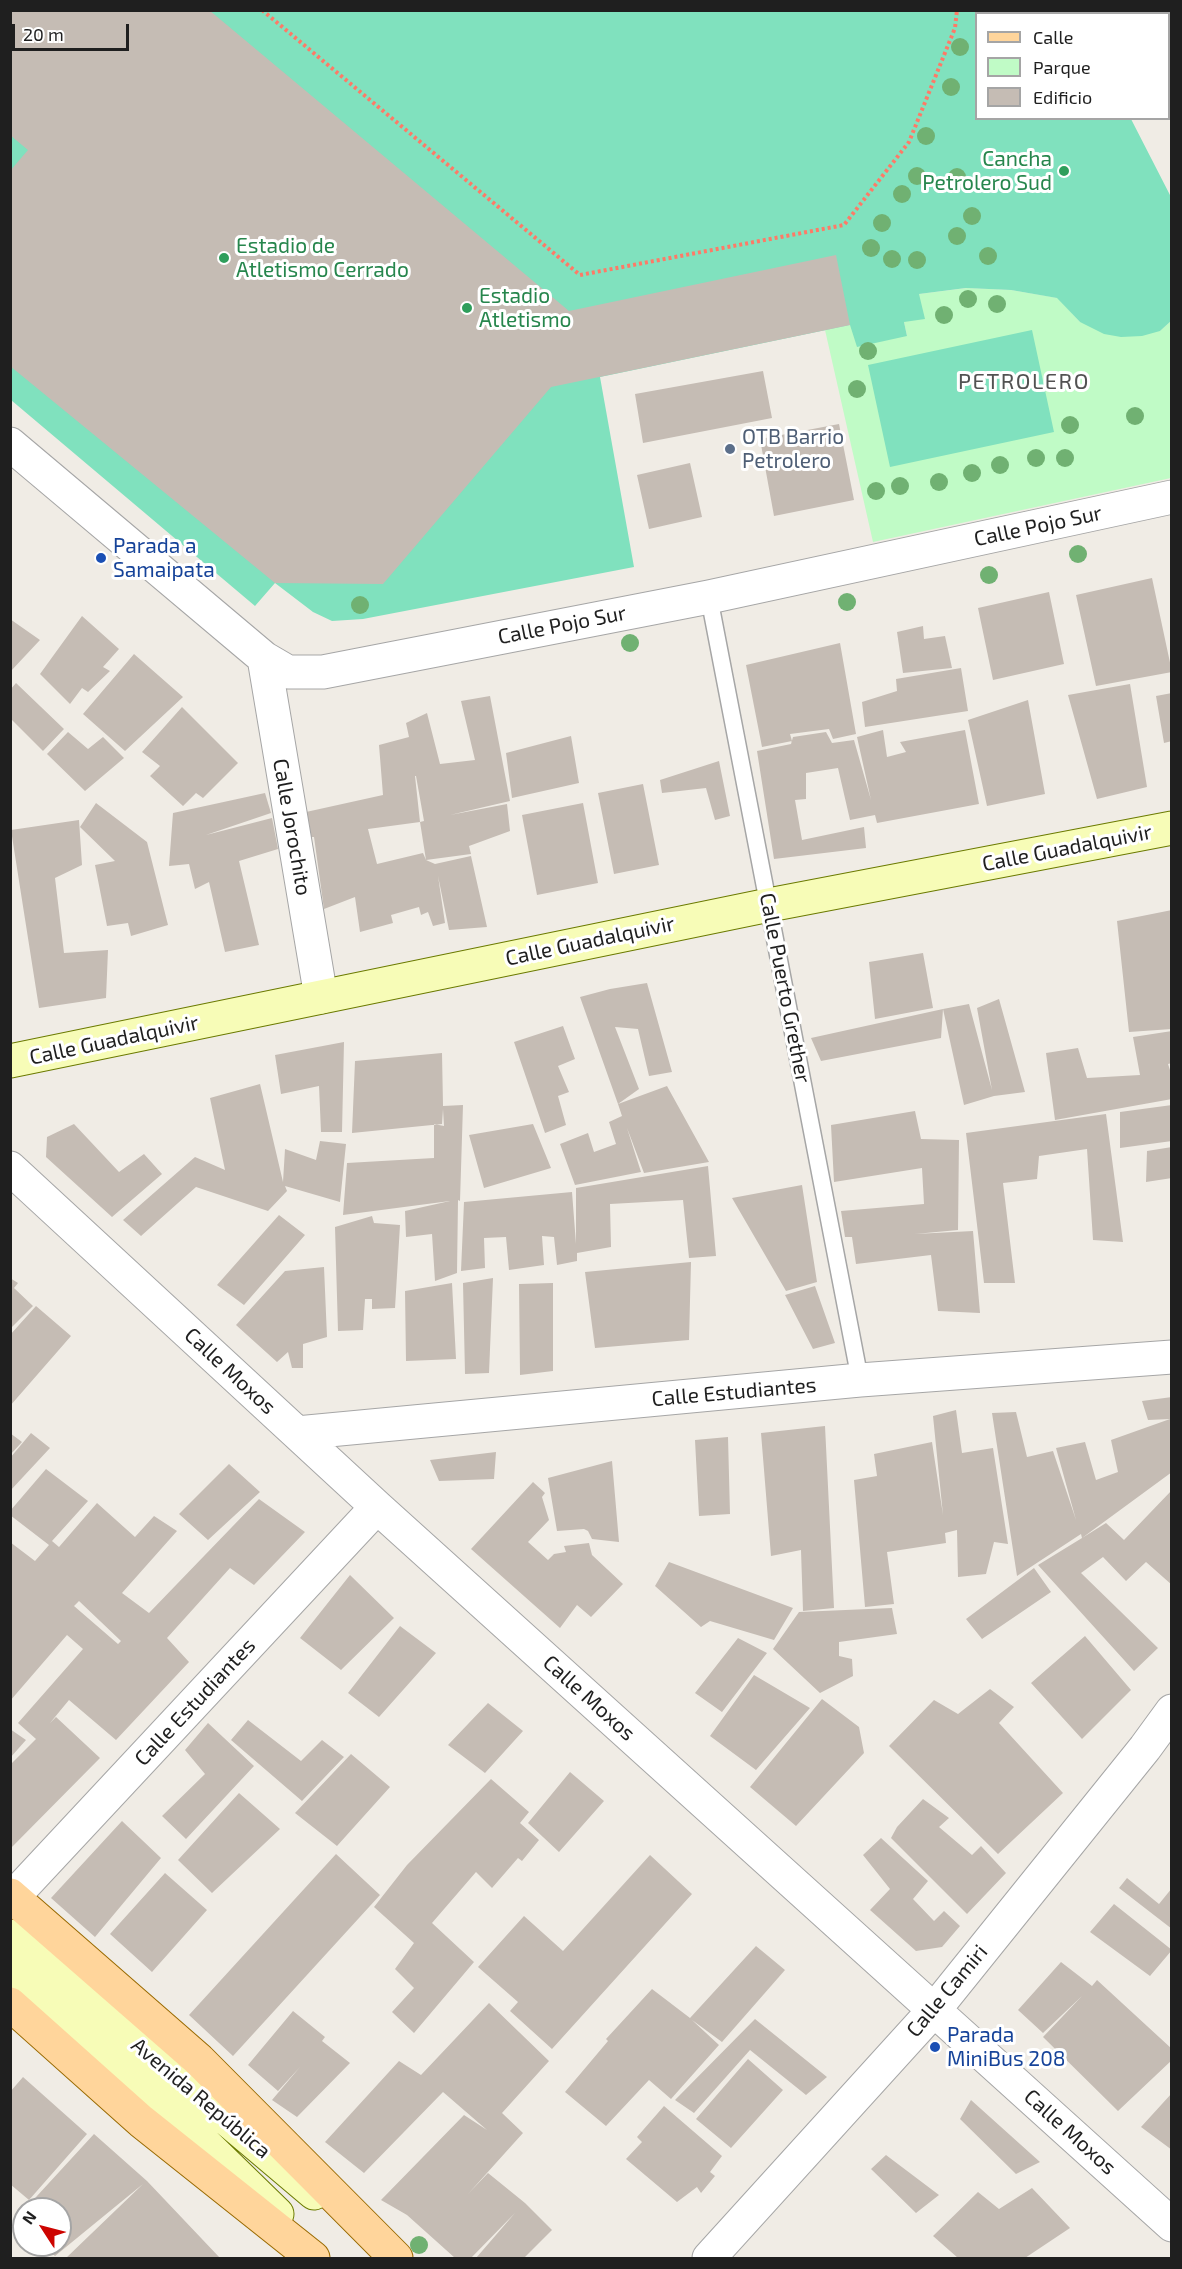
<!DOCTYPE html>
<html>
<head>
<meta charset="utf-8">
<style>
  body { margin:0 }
  #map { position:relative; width:1182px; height:2269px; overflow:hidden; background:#f0ece5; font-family:"Exo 2",sans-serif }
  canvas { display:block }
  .frame { position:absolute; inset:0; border:12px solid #1f1f1f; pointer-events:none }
  .legend { position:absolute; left:975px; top:12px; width:195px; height:108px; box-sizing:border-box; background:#fff; border:2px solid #a5a5a5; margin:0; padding:8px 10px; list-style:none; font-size:18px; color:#1f1f1f }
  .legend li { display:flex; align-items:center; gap:12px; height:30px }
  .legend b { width:30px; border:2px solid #a5a5a5 }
  .north { position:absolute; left:12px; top:2197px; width:60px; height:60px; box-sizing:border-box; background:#fff; border:2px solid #a5a5a5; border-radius:50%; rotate:306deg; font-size:16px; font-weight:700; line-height:24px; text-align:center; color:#1f1f1f }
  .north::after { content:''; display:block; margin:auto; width:21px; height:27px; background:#cd0400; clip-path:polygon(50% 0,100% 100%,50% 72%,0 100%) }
  .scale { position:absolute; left:12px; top:24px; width:117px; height:27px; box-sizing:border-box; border:3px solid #1f1f1f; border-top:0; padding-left:8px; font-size:18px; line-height:21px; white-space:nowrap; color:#1f1f1f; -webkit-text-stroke:4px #fff; paint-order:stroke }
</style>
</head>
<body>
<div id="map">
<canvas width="1182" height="2269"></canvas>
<div class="frame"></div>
<ul class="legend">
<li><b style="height:8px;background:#ffd59b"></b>Calle</li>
<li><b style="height:16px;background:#c0fbc6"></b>Parque</li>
<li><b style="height:16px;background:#c5bcb4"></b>Edificio</li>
</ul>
<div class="north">N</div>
<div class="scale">20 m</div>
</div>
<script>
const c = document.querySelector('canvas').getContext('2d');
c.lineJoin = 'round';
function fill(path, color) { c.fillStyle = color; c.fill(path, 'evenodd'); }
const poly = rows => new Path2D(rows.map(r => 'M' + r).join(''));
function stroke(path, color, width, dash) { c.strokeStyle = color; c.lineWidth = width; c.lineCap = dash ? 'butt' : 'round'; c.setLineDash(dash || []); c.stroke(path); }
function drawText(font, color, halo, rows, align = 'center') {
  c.font = font + ' "Exo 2",sans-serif'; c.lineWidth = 6; c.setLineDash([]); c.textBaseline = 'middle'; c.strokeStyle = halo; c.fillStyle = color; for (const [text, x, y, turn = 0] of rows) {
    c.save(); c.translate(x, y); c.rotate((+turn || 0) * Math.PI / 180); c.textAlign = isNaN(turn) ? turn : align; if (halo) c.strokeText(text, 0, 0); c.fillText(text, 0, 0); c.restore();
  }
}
fill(poly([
  [967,288,1011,290,1058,298,1080,322,1160,331,1171,321,1171,478,873,542,825,330,850,325,907,336,904,322,919,294]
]), '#c0fbc6');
fill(poly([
  [10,11,1073,11,1075,13,976,14,976,118,1131,119,1171,197,1171,321,1160,331,1142,336,1121,337,1104,334,1080,322,1057,298,1011,290,966,288,919,294,925,319,904,322,907,336,857,347,850,325,600,377,634,567,363,619,332,621,313,612,275,583,255,606,11,400],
  [1032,330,1054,432,890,467,868,365]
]), '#80e1be');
fill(poly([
  [11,10,209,10,569,311,836,255,850,325,551,387,383,584,275,583,10,366,10,171,28,150,10,135],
  [763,371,772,418,643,443,635,394],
  [839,424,854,500,774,516,760,439],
  [690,463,702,517,649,529,637,475],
  [1152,578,1172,672,1096,686,1076,595],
  [1049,592,1064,664,993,680,978,608],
  [82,616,119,649,103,667,110,671,88,692,82,688,70,704,40,674],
  [10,619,40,640,10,672],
  [923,626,924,639,945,636,952,668,903,673,897,632],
  [840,643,856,734,833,739,829,729,790,734,792,741,762,747,746,665],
  [134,654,183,697,125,751,83,714],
  [961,668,968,711,865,727,862,702,897,691,896,679],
  [16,683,64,729,43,751,10,718,10,690],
  [1130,684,1147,787,1097,799,1068,695],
  [1172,693,1172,741,1164,743,1156,696],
  [490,696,510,801,450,815,507,804,510,831,469,846,471,854,426,860,435,864,471,856,487,927,449,930,438,876,445,923,433,926,428,912,421,915,419,907,391,915,393,923,360,932,355,897,324,909,314,837,308,837,306,812,383,795,379,745,409,737,406,723,427,713,440,764,475,760,461,701],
  [415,776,416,776,424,821,420,822],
  [420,822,426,860,423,853,377,864,368,829],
  [1028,700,1045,794,987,806,968,720],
  [182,707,238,763,203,798,196,793,183,806,150,776,160,766,142,752],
  [883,730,887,757,906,752,900,742,965,730,979,804,877,823,875,815,850,820,838,768,806,773,806,799,795,800,802,840,864,827,866,848,774,859,757,751,791,744,793,737,826,732,832,743,854,740,871,800,857,737],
  [68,732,88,749,103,737,124,758,85,791,47,754],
  [571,736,579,783,512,798,506,753],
  [719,761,730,816,715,820,706,788,662,793,660,780],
  [643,784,659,865,614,874,598,793],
  [265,793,271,813,206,835,272,818,278,849,239,861,259,945,225,952,209,882,195,889,189,864,169,866,173,813],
  [96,803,147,842,168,925,131,936,128,923,107,926,95,865,115,861,80,827],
  [583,803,598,883,537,895,522,815],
  [79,820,82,865,55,878,64,953,108,950,106,998,39,1008,11,830],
  [1172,910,1172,1029,1129,1032,1117,921],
  [923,953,933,1008,875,1019,869,962],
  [647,983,672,1072,649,1076,638,1029,615,1027,639,1089,618,1104,667,1086,709,1162,644,1173,627,1128,641,1172,575,1185,560,1144,588,1133,594,1152,616,1144,609,1122,622,1116,618,1104,580,997,610,989],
  [999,999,1025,1092,994,1096,964,1105,943,1009,969,1004,992,1090,977,1008],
  [943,1009,941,1038,821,1061,811,1038],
  [563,1026,575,1059,558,1066,569,1092,558,1096,566,1125,545,1133,514,1042],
  [1172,1031,1172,1063,1168,1064,1172,1076,1172,1099,1055,1120,1046,1053,1078,1048,1087,1078,1140,1075,1133,1037],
  [344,1042,342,1132,321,1132,319,1086,281,1094,275,1055],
  [442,1053,443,1106,463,1105,460,1201,458,1200,457,1273,435,1281,432,1234,406,1237,405,1211,450,1201,343,1215,347,1163,434,1158,434,1124,444,1126,443,1109,442,1124,352,1133,355,1061],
  [260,1084,283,1182,285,1149,316,1160,320,1141,346,1144,340,1202,285,1186,287,1191,268,1211,196,1187,141,1236,123,1220,195,1157,225,1170,210,1098],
  [1172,1105,1172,1141,1120,1148,1120,1112],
  [915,1111,921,1139,959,1140,958,1230,915,1234,973,1231,980,1313,938,1311,931,1255,856,1264,852,1237,845,1237,841,1211,924,1204,922,1168,834,1182,831,1125],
  [1106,1114,1123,1242,1093,1240,1087,1149,1039,1156,1037,1179,1003,1183,1015,1283,984,1283,966,1133],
  [74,1124,119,1172,144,1154,162,1174,112,1217,46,1157,47,1137],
  [533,1124,551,1168,484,1188,469,1135],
  [1172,1147,1172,1178,1146,1182,1147,1151],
  [708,1166,716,1256,689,1258,683,1200,610,1204,611,1247,577,1253,577,1261,557,1265,554,1237,542,1236,544,1265,509,1270,506,1237,484,1238,485,1268,461,1271,464,1202,572,1192,576,1244,576,1188],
  [802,1185,817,1282,786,1291,732,1198],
  [279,1215,305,1235,244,1305,217,1285],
  [372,1216,374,1223,400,1225,395,1308,372,1309,372,1299,365,1299,363,1330,338,1331,335,1227],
  [691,1262,689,1340,595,1348,585,1272],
  [324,1267,327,1337,303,1344,303,1368,292,1368,288,1352,277,1362,236,1325,285,1271],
  [10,1278,18,1283,14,1288,33,1306,10,1329],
  [493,1278,489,1373,465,1374,463,1283],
  [452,1283,456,1359,406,1361,405,1291],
  [553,1283,553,1371,520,1375,519,1284],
  [815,1286,835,1343,813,1349,785,1295],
  [36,1306,71,1336,10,1406,10,1335],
  [1172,1397,1172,1472,1082,1538,1106,1523,1124,1540,1172,1490,1172,1585,1146,1562,1126,1581,1103,1557,1081,1573,1158,1648,1134,1671,1038,1565,1082,1538,1081,1534,1017,1576,992,1413,1016,1412,1027,1457,1053,1451,1076,1520,1056,1448,1085,1442,1096,1480,1118,1472,1111,1440,1170,1419,1148,1420,1142,1401],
  [956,1410,962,1453,993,1448,1008,1544,994,1542,986,1574,958,1577,957,1530,945,1533,946,1543,887,1552,894,1604,865,1607,854,1480,877,1476,874,1454,932,1442,943,1515,933,1416],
  [825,1426,834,1608,803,1611,801,1550,771,1556,761,1433],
  [10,1433,22,1442,10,1455],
  [31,1433,50,1448,10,1491,10,1458],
  [728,1437,730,1514,699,1516,695,1440],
  [496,1452,494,1479,439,1481,430,1460],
  [612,1461,619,1542,592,1539,588,1531,584,1529,557,1531,548,1478],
  [229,1464,260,1492,208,1540,179,1514],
  [46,1469,88,1501,52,1541,59,1547,97,1503,135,1537,154,1516,177,1531,122,1593,149,1613,259,1499,305,1532,254,1585,230,1568,167,1638,189,1662,116,1740,69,1700,50,1723,56,1717,100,1758,10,1849,10,1765,36,1739,18,1723,83,1649,67,1635,10,1701,10,1542,35,1561,49,1545,10,1515,10,1511],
  [79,1601,121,1641,118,1644,74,1606],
  [533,1482,545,1493,542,1497,549,1520,528,1542,548,1560,554,1554,566,1552,564,1546,589,1543,592,1555,623,1584,591,1617,577,1605,560,1628,471,1549],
  [669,1562,793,1608,774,1640,710,1621,701,1627,655,1586],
  [1034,1568,1051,1592,982,1639,966,1619],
  [350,1575,394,1618,341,1670,300,1638],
  [892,1608,897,1634,839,1642,839,1656,852,1659,853,1676,820,1693,773,1649,799,1612],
  [400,1626,436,1653,379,1717,348,1693],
  [1085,1636,1131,1690,1082,1739,1031,1683],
  [738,1638,767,1653,722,1712,695,1693],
  [754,1675,810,1708,756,1770,710,1736],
  [990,1689,1014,1707,999,1723,1063,1793,998,1854,889,1746,934,1700,958,1714],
  [822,1699,859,1727,864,1753,796,1826,750,1787],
  [488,1703,523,1731,485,1773,448,1745],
  [248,1720,301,1761,322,1740,344,1757,302,1801,231,1740],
  [208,1723,254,1766,186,1839,162,1816,205,1774,185,1750],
  [10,1729,26,1740,10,1758],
  [351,1754,390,1787,337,1846,295,1813],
  [570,1772,604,1801,559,1852,528,1823],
  [491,1779,529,1812,520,1823,539,1840,522,1861,518,1858,492,1888,476,1872,432,1923,474,1962,414,2033,392,2012,414,1988,395,1969,414,1943,374,1907,407,1865],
  [239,1793,280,1829,212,1893,178,1860],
  [923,1799,949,1818,939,1827,972,1855,981,1846,1006,1873,967,1914,891,1838,897,1827],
  [122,1821,161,1858,95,1937,51,1898],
  [881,1838,928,1881,913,1899,934,1921,944,1911,960,1926,942,1947,916,1951,870,1910,890,1889,863,1855],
  [336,1854,380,1895,233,2056,189,2015],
  [650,1855,692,1894,552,2049,510,2011,518,2002,478,1967,524,1916,563,1951],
  [165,1873,207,1910,152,1972,110,1934],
  [1127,1878,1159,1904,1172,1888,1172,1929,1119,1888],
  [1114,1904,1172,1950,1150,1976,1090,1932],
  [756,1946,785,1970,722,2042,692,2020,719,2045,671,2099,649,2080,606,2126,565,2092,608,2041,606,2039,652,1989,690,2018],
  [1061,1962,1092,1986,1097,1980,1172,2049,1172,2060,1118,2111,1043,2037,1082,1996,1043,2033,1018,2010],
  [489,2003,549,2061,502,2113,523,2133,468,2194,488,2173,525,2203,552,2230,524,2258,476,2258,515,2213,471,2258,455,2258,407,2215,381,2200,464,2115,487,2130,443,2092,364,2173,325,2142,399,2061,421,2075],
  [293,2011,325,2037,322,2041,350,2063,297,2117,272,2100,300,2067,278,2091,248,2065],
  [755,2019,827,2077,806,2095,750,2050,694,2113,675,2100],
  [748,2059,783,2090,731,2148,696,2119],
  [23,2077,87,2134,29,2200,10,2184,10,2092],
  [1172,2093,1172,2150,1141,2127],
  [971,2100,1040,2162,1016,2174,960,2119],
  [664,2106,722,2156,710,2172,715,2176,701,2193,697,2187,677,2202,626,2159,642,2142,637,2137],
  [94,2134,147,2181,220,2258,66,2258,143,2184,55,2256,44,2245,60,2245,60,2209,25,2209],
  [886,2155,939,2195,916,2213,871,2169],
  [1032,2188,1070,2228,1025,2258,958,2258,933,2236,978,2192,999,2209],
  [24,2210,24,2226,16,2219]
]), '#c5bcb4');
const lane = poly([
  [709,597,860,1380]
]);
const street = poly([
  [1146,14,1152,10],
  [1168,93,1172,99],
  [10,444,264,658,288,672,323,672,709,597,1172,497],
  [264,658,321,997],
  [10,1168,377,1507,1172,2225],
  [297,1433,860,1380,1172,1357],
  [13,1897,377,1507],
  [709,2258,935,2009,1145,1748,1172,1711]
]);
const secondary = poly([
  [10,1061,769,905,1172,828],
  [10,1936,314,2193],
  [19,1972,161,2101,277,2214]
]);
const primary = poly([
  [10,1895,199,2060,396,2258],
  [10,2004,141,2121,313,2258]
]);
stroke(lane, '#a6a6a6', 19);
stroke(street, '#a6a6a6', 35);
stroke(secondary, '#6b7a01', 35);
stroke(primary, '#996a00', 35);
stroke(poly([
  [262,10,580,275,844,225,909,142,955,28,957,10]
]), '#fe7a67', 4, [3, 3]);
stroke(lane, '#fff', 16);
stroke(street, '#fff', 33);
stroke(secondary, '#f7fcb7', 33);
stroke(primary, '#ffd59b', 33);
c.fillStyle = '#70b172';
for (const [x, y] of [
  [960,47],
  [951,87],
  [926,136],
  [917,176],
  [957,177],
  [902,194],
  [972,216],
  [882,223],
  [957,236],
  [871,248],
  [988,256],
  [892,259],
  [917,260],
  [968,299],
  [997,304],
  [944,315],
  [868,351],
  [857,389],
  [1135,416],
  [1070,425],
  [1036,458],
  [1065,458],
  [1000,465],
  [972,473],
  [939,482],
  [900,486],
  [876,491],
  [1078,554],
  [989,575],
  [847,602],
  [360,605],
  [630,643],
  [419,2245]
]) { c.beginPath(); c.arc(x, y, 9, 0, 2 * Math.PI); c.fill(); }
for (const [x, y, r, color] of [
  [1064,171,6,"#2e9e5b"],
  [224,258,6,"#2e9e5b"],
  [467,308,6,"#2e9e5b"],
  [730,449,6,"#5c6f8a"],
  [101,558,6,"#1a4fb4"],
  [935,2047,6,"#1a4fb4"]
]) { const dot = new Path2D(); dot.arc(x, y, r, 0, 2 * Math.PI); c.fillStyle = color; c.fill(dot); stroke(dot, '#fff', 2); }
drawText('21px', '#27864d', '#fff', [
  ["Cancha",1052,159,"right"],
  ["Petrolero Sud",1052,183,"right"],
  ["Estadio de",236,246],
  ["Atletismo Cerrado",236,270],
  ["Estadio",479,296],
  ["Atletismo",479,320]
], 'left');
drawText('21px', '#4e5e75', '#fff', [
  ["OTB Barrio",742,437],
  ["Petrolero",742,461]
], 'left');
drawText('21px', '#1f1f1f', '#fff', [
  ["Calle Pojo Sur",1038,526,-12],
  ["Calle Pojo Sur",562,625,-11],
  ["Calle Jorochito",292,827,80],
  ["Calle Guadalquivir",1067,848,-11],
  ["Calle Guadalquivir",590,941,-12],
  ["Calle Puerto Grether",785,988,79],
  ["Calle Guadalquivir",114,1040,-12],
  ["Calle Moxos",230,1371,43],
  ["Calle Estudiantes",734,1392,-5],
  ["Calle Moxos",589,1698,42],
  ["Calle Estudiantes",195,1702,-47],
  ["Calle Camiri",947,1991,-50],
  ["Avenida República",201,2098,40],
  ["Calle Moxos",1070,2132,42]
]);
drawText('21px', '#164399', '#fff', [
  ["Parada a",113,546],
  ["Samaipata",113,570],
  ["Parada",947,2035],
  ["MiniBus 208",947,2059]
], 'left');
c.letterSpacing = '1.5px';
drawText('22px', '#525252', '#fff', [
  ["PETROLERO",1024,382]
]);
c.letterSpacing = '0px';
</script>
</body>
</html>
